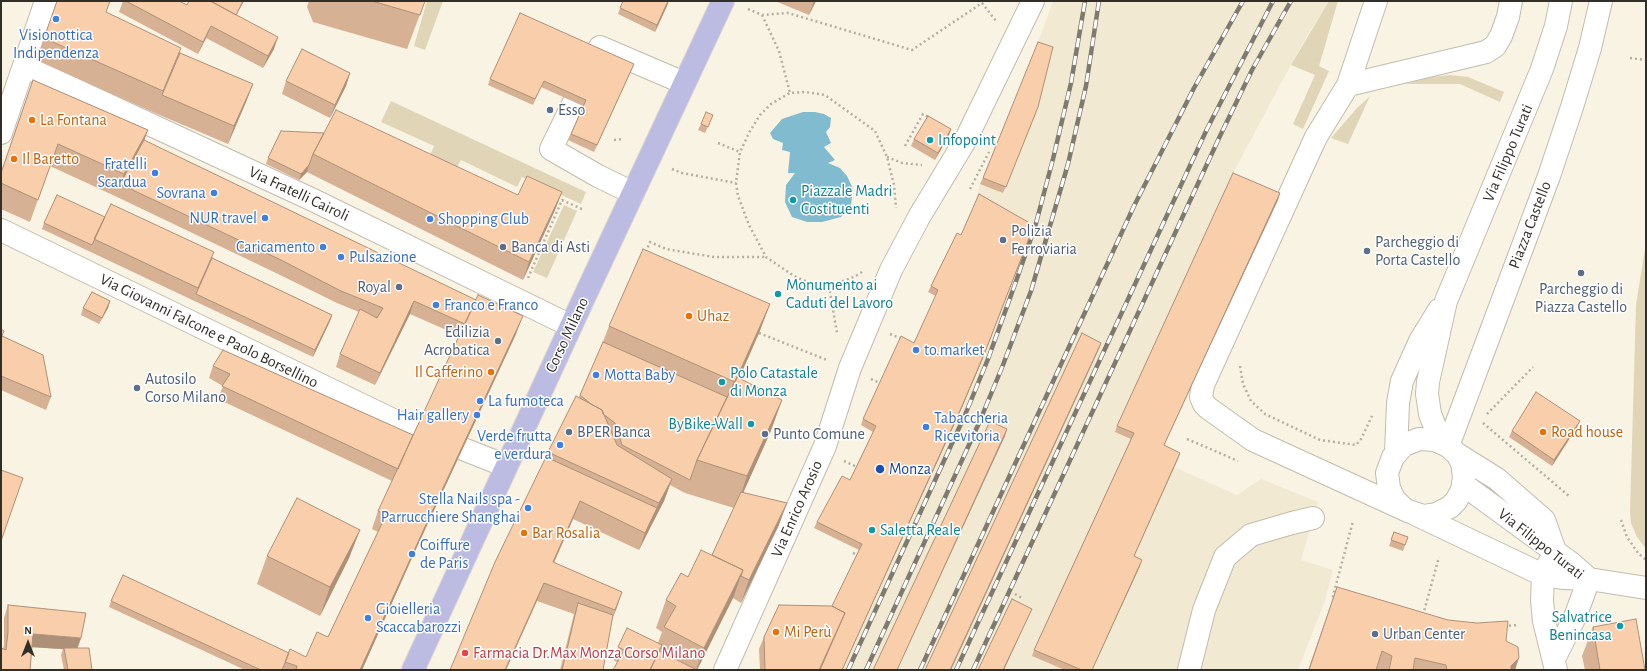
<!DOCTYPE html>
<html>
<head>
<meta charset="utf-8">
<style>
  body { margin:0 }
  #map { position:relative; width:1647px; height:671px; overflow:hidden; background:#f9f3e3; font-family:"Alegreya Sans",sans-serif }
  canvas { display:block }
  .frame { position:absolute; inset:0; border:2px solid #322f29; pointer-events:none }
  .north { position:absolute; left:8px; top:623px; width:40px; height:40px; -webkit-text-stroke:3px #fff; paint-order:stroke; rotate:0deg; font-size:11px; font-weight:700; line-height:16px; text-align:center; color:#322f29 }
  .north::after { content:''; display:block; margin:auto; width:14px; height:18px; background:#322f29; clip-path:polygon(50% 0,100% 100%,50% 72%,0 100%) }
</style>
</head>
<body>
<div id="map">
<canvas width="1647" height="671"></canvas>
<div class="frame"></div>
<div class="north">N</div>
</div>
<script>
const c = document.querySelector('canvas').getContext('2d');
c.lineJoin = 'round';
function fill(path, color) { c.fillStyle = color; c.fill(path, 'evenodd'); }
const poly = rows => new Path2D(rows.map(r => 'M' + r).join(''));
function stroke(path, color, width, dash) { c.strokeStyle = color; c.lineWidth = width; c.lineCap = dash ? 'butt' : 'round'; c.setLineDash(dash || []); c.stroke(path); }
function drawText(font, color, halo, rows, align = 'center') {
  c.font = font + ' "Alegreya Sans",sans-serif'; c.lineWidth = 3; c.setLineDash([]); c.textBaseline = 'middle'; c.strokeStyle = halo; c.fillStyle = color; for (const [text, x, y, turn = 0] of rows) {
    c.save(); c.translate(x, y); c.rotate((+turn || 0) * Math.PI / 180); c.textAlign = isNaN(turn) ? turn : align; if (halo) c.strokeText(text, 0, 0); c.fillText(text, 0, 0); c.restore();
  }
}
fill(poly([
  [1053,1,1329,1,1307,36,1273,98,1230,179,1278,200,1162,451,1174,467,1237,495,1261,479,1318,502,1301,560,1333,570,1324,603,1298,670,820,670,860,550,814,528,840,483,848,486,873,432,861,425,898,343,911,349,936,296,928,292,954,239,958,241,976,200,980,184,1036,48]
]), '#f1e9d1');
fill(poly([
  [427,1,443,1,425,50,414,46],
  [1329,1,1338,1,1319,66,1329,71,1303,129,1293,124,1315,75,1291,65],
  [1450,75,1468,77,1504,92,1500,102,1460,84,1405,84,1431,77],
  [1370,96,1348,144,1331,138,1357,108],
  [391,101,586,192,581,204,522,177,517,187,461,160,453,174,427,162,434,146,381,122],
  [564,205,577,211,547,278,533,272],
  [1646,242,1646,549,1637,537,1631,523,1630,512,1636,305]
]), '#e0d6b7');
fill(poly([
  [803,112,815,112,824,114,831,118,830,127,826,132,831,143,824,147,835,160,828,163,840,168,847,176,853,189,851,206,841,217,822,222,807,222,792,217,785,202,786,185,795,173,788,173,790,152,782,150,783,143,773,139,770,133,782,119]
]), '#81bbcf');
const minor = poly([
  [1376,1,1348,85,1486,52,1495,46,1501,36,1508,17,1511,1],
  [596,55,600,47,684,83],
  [24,66,313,200,571,326],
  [1348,85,1316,137,1203,385,1201,397,1204,404,1208,408,1253,440,1408,511,1423,516,1436,514,1450,507,1456,501,1462,490,1464,477,1462,463,1457,454,1448,446,1435,440,1419,439,1404,445,1393,457,1387,473,1389,488,1394,499,1404,509],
  [574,102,551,149,598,176,633,193],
  [1,133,46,1],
  [1,230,399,423,417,431],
  [1441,442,1430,414,1427,394,1428,382,1446,301,1542,69,1556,26,1561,1],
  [1448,446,1549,176,1572,107,1590,48,1601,1],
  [463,449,506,466],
  [1396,453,1398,403,1402,381,1420,341,1439,310],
  [1457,454,1497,479,1544,520,1555,551],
  [1464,485,1572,564,1589,579],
  [1417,515,1543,575,1564,578,1589,579,1646,588],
  [1549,563,1543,575,1542,601,1544,621,1556,670],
  [1554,659,1575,617,1589,579],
  [725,670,825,446,850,368,891,270,919,217,966,139,1033,1],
  [1189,670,1204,610,1225,557,1251,535,1292,523,1313,518]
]);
const major = poly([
  [413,670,583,300,723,1]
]);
stroke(minor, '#c2bcad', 24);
stroke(major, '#d6d5d4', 24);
stroke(poly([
  [748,9,762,15,788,13,912,50,982,3,996,21],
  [762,15,779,51,790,93],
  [1630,58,1646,60],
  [614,140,624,139],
  [718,143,740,152],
  [905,146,923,114,930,118],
  [887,157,902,163,922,165],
  [672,169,682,173,736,183],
  [970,189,989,152],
  [646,252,650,242,666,249,714,257,766,257],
  [862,272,854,277,829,286,810,283,794,276,766,257,749,225,738,196,736,183,740,152,750,131,760,115,771,104,790,93,805,92,825,95,875,131,887,157,894,185,896,208],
  [528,278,562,200,584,210],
  [829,286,837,333],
  [759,333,827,360],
  [890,334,902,339],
  [1240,366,1243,384,1251,401,1265,414,1320,440,1356,445,1361,439,1372,416],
  [871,379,880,383],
  [1487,414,1533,367],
  [1483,423,1569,496],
  [1187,439,1238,461],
  [844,461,857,467],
  [1621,520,1627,537,1638,553,1646,560],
  [853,553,858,555],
  [1015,594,1022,598],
  [1334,597,1333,596,1353,521],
  [1423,615,1439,557],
  [1504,626,1519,625]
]), '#b4afa3', 2.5, [2, 3]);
stroke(minor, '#fff', 22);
stroke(major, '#bcbbe2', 22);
const rail = poly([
  [848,670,965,415,988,359,1014,287,1035,227,1053,159,1071,83,1085,1],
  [866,670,979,423,1003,365,1031,291,1068,164,1086,86,1099,1],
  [920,670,1134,206,1194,88,1243,1],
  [956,670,1207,129,1273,1],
  [973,670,1220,136,1252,70,1291,1]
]);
stroke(rail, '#7e7a70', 4.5);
stroke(rail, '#fff', 3, [9]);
fill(poly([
  [57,1,106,12,180,53,253,84,246,102,228,144,155,113,36,60],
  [123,1,179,1,187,5,237,15,274,49,263,68,206,38,198,54,119,12],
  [309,1,425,1,407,49,313,22,307,7],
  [623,1,669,1,655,32,618,14],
  [775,1,816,1,809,15],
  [631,71,594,152,568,140,583,106,541,87,533,105,488,85,490,79],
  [350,73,346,86,330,118,282,94,286,81],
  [33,80,148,130,144,140,516,334,416,549,362,670,245,670,109,607,111,601,289,653,306,657,328,637,378,532,372,529,378,511,392,481,218,399,223,386,209,378,213,366,413,435,460,336,410,314,375,385,336,367,340,354,359,312,337,303,276,273,115,196,50,166,30,222,1,209,1,172],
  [1036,113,1003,193,980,184,983,178],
  [710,122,705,133,698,130,701,124],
  [951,129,949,135,935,160,911,146,914,139],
  [281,131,518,195,562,192,555,210,523,280,307,172,299,180,266,164,268,158],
  [1280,193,1278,200,1164,445,1180,453,1134,556,1140,566,1092,670,1065,670,1032,656,1034,650,1131,439,1115,432,1117,426],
  [105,217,212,258,332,315,330,321,313,357,42,229,44,223],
  [957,233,983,358,960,412,842,670,760,670,759,649,764,637,832,606,859,550,814,528,817,522,850,480,873,432,861,425,863,419,914,343,936,296,928,292,931,286],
  [110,301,108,308,99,324,81,315,83,308],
  [770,304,759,333,739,379,782,400,770,433,743,492,779,525,741,603,733,598,697,670,617,662,613,660,618,647,658,643,662,632,656,628,666,600,688,577,712,555,734,508,685,493,670,485,664,501,651,526,639,550,573,519,554,563,622,592,612,618,603,670,560,670,574,614,537,601,546,457,548,452,579,397,603,342,609,326],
  [1,329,2,336,51,397,46,410,1,390],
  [1580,421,1577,427,1552,466,1509,437,1512,431],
  [360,530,349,558,320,616,257,584,267,556],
  [1394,532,1408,537,1403,551,1389,546],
  [1337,587,1506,641,1515,670,1377,670,1376,669,1376,670,1308,670],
  [8,605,77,648,92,670,64,670,61,655,63,649,32,647,30,670,3,649,4,645,4,618],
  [1593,627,1645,670,1585,670,1582,656]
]), '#d6b193');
fill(poly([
  [243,1,244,1,230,27,233,20],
  [668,1,668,4,655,32,657,25],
  [814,1,816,1,809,15],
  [211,26,206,38,198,54,203,42],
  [278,37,274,49,263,68,268,56],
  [634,64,631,71,594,152,597,145],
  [350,73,346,86,330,118,335,105],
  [253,84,246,102,228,144,234,126],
  [951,129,949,135,935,160,938,153],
  [148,130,140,152,120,184,124,174],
  [309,165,307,172,299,180,301,174],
  [562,192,555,210,523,280,529,262],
  [1280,193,1278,200,1161,451,1164,445],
  [1031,233,983,358,960,412,842,670],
  [110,301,108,308,99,324,102,318],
  [414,301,410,314,375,385,380,373],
  [770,304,759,333,725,410,735,382],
  [332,315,330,321,313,357,315,350],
  [523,316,516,334,416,549,362,670,360,670,423,531],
  [1101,343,1099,349,951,670,950,670],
  [782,400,770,433,736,509,747,476],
  [1580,421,1577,427,1552,466,1554,460],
  [1007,429,1005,436,897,670],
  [1180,453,1178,459,1131,563,1134,556],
  [672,479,664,501,651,526,639,550,645,533,659,503],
  [580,501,573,519,546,580,553,562],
  [787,503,779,525,741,603,749,580],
  [360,530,349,558,320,616,330,587],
  [1142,560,1140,566,1092,670],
  [743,570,733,598,697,670,696,670,704,648],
  [544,583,537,601,506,670,505,670],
  [622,592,616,610,608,628],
  [1032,609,1029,615,1004,670,1003,670],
  [33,634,81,638,77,650,29,647],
  [1519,658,1515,670,1509,670,1511,666]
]), '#ae9078');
const building = poly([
  [57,1,110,1,106,12,181,48,163,91,44,38,57,1],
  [126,1,179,1,187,5,189,1,210,1,278,37,268,56,211,26,203,42,126,1],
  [211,1,243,1,236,15,211,1],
  [372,1,425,1,420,15,372,1],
  [623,1,668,1,657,25,620,8,623,1],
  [520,13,634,64,597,145,571,134,586,100,544,81,535,99,490,79,520,13],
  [1038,42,1053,47,1038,107,1006,187,983,178,1038,42],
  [302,49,350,73,335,105,286,81,302,49],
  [180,53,253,84,234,126,162,95,180,53],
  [33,80,148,130,124,174,58,144,38,200,1,183,1,173,33,80],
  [336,110,518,195,527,176,562,192,529,262,313,154,336,110],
  [706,112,713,115,708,127,701,124,706,112],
  [928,116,951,129,938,153,914,139,928,116],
  [281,131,324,133,313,154,309,165,301,174,268,158,281,131],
  [144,140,476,300,465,324,414,301,380,373,340,354,360,309,377,318,383,308,341,291,281,260,120,184,144,140],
  [1233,173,1280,193,1164,445,1180,453,1134,556,1142,560,1092,670,1082,670,1034,650,1134,433,1117,426,1233,173],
  [979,194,1028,222,1031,228,1031,233,985,352,962,406,842,670,820,670,845,613,832,606,862,544,817,522,842,476,850,480,876,426,863,419,901,336,914,343,938,290,931,286,957,233,961,235,979,194],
  [57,195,105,217,92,245,44,223,57,195],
  [111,204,214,252,198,288,94,239,111,204],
  [643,249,770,304,735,382,609,326,643,249],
  [212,258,332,315,315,350,196,294,212,258],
  [92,292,110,301,102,318,83,308,92,292],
  [478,295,523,316,423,531,360,670,296,670,297,666,285,662,290,649,306,657,317,632,328,637,386,515,378,511,478,295],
  [1,329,4,331,1,338,1,329],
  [1082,333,1101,343,950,670,925,670,1082,333],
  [2,336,43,355,51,397,1,376,1,339,2,336],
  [603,342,727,397,697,460,690,480,622,445,615,423,603,414,602,410,591,404,580,395,603,342],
  [223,350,413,435,398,469,222,386,230,374,213,366,223,350],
  [737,377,782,400,747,476,697,460,737,377],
  [1536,392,1580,421,1554,460,1512,431,1536,392],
  [576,396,602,410,617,445,672,479,659,503,548,452,576,396],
  [990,421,1007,429,897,670,873,670,990,421],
  [546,457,657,508,645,533,580,501,553,562,622,592,615,610,544,583,505,670,450,670,495,562,546,457],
  [1,470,23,478,1,541,1,470],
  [741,492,787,503,749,580,741,576,743,570,712,555,741,492],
  [297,498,360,530,330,587,267,556,297,498],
  [1394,532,1408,537,1405,545,1391,540,1394,532],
  [701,550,743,570,704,648,664,627,676,606,666,600,681,573,688,577,701,550],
  [123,575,289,653,282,670,261,670,111,601,123,575],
  [1337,587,1448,620,1477,623,1508,621,1506,641,1518,647,1519,658,1511,666,1511,670,1447,670,1446,665,1415,658,1413,670,1389,670,1392,656,1382,651,1376,670,1309,670,1337,587],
  [1012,599,1032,609,1003,670,978,670,1012,599],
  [578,603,613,615,603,670,562,670,578,603],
  [8,605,86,613,81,638,33,634,30,670,1,670,1,648,6,650,8,632,8,605],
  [779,605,832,606,845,613,819,670,765,670,764,637,779,605],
  [1636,619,1645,670,1600,670,1593,627,1636,619],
  [627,628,662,645,650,670,613,670,624,650,618,647,627,628],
  [64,648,89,648,92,670,68,670,64,648],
  [659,651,697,670,650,670,659,651]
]);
fill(building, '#f9ceab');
stroke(building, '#ae9078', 1);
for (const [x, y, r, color] of [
  [56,19,4,"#3f7fe0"],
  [550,110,4,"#5c6f8a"],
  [32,120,4,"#e8710a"],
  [930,140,4,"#0f9aa8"],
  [14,159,4,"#e8710a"],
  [155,173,4,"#3f7fe0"],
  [214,193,4,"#3f7fe0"],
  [793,200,4,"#0f9aa8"],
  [265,218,4,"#3f7fe0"],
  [430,219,4,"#3f7fe0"],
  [1003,240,4,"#5c6f8a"],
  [323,247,4,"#3f7fe0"],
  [503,247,4,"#5c6f8a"],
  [1367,251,4,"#5c6f8a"],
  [341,257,4,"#3f7fe0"],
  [1581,273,4,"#5c6f8a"],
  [399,287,4,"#5c6f8a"],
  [778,294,4,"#0f9aa8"],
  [436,305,4,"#3f7fe0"],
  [689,316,4,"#e8710a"],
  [498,341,4,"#5c6f8a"],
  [916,350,4,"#3f7fe0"],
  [491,372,4,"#e8710a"],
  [596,375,4,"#3f7fe0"],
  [722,382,4,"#0f9aa8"],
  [137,388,4,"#5c6f8a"],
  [480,401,4,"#3f7fe0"],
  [477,415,4,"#3f7fe0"],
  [751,424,4,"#0f9aa8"],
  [926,427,4,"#3f7fe0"],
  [569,432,4,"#5c6f8a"],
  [1543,432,4,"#e8710a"],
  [765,434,4,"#5c6f8a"],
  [560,445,4,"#3f7fe0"],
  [880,469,5,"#1a4fb4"],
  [528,508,4,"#3f7fe0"],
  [872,530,4,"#0f9aa8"],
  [524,533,4,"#e8710a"],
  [412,554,4,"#3f7fe0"],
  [368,618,4,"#3f7fe0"],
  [1620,626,4,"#0f9aa8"],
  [776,632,4,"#e8710a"],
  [1375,634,4,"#5c6f8a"],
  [465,653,4,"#e0444e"]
]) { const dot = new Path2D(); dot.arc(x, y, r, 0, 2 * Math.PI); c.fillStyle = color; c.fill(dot); stroke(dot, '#fff', 1.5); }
drawText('16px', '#366cbe', '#fff', [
  ["Visionottica",56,35,"center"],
  ["Indipendenza",56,53,"center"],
  ["Fratelli",147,164,"right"],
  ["Scardua",147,182,"right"],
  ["Sovrana",206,193,"right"],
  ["NUR travel",257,218,"right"],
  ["Shopping Club",438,219],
  ["Caricamento",315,247,"right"],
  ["Pulsazione",349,257],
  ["Franco e Franco",444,305],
  ["to.market",924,350],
  ["Motta Baby",604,375],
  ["La fumoteca",488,401],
  ["Hair gallery",469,415,"right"],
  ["Tabaccheria",934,418],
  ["Ricevitoria",934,436],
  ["Verde frutta",552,436,"right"],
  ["e verdura",552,454,"right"],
  ["Stella Nails spa -",520,499,"right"],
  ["Parrucchiere Shanghai",520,517,"right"],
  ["Coiffure",420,545],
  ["de Paris",420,563],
  ["Gioielleria",376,609],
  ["Scaccabarozzi",376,627]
], 'left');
drawText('16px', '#4e5e75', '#fff', [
  ["Esso",558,110],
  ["Polizia",1011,231],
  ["Ferroviaria",1011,249],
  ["Parcheggio di",1375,242],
  ["Porta Castello",1375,260],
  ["Banca di Asti",511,247],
  ["Royal",391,287,"right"],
  ["Parcheggio di",1581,289,"center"],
  ["Piazza Castello",1581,307,"center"],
  ["Edilizia",490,332,"right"],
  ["Acrobatica",490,350,"right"],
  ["Autosilo",145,379],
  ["Corso Milano",145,397],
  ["BPER Banca",577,432],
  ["Punto Comune",773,434],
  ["Urban Center",1383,634]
], 'left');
drawText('16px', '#c56008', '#fff', [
  ["La Fontana",40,120],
  ["Il Baretto",22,159],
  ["Uhaz",697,316],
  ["Il Cafferino",483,372,"right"],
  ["Road house",1551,432],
  ["Bar Rosalia",532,533],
  ["Mi Perù",784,632]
], 'left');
drawText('16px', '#0d838f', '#fff', [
  ["Infopoint",938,140],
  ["Piazzale Madri",801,191],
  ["Costituenti",801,209],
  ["Monumento ai",786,285],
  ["Caduti del Lavoro",786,303],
  ["Polo Catastale",730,373],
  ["di Monza",730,391],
  ["ByBike-Wall",743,424,"right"],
  ["Saletta Reale",880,530],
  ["Salvatrice",1612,617,"right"],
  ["Benincasa",1612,635,"right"]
], 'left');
drawText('16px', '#322f29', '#fff', [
  ["Via Filippo Turati",1508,153,-67],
  ["Via Fratelli Cairoli",299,194,25],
  ["Piazza Castello",1530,225,-69],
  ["Via Giovanni Falcone e Paolo Borsellino",209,331,26],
  ["Corso Milano",567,335,-65],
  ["Via Enrico Arosio",797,509,-66],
  ["Via Filippo Turati",1541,544,38]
]);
drawText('16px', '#164399', '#fff', [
  ["Monza",889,469]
], 'left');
drawText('16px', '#be3a42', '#fff', [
  ["Farmacia Dr.Max Monza Corso Milano",473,653]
], 'left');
</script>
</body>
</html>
